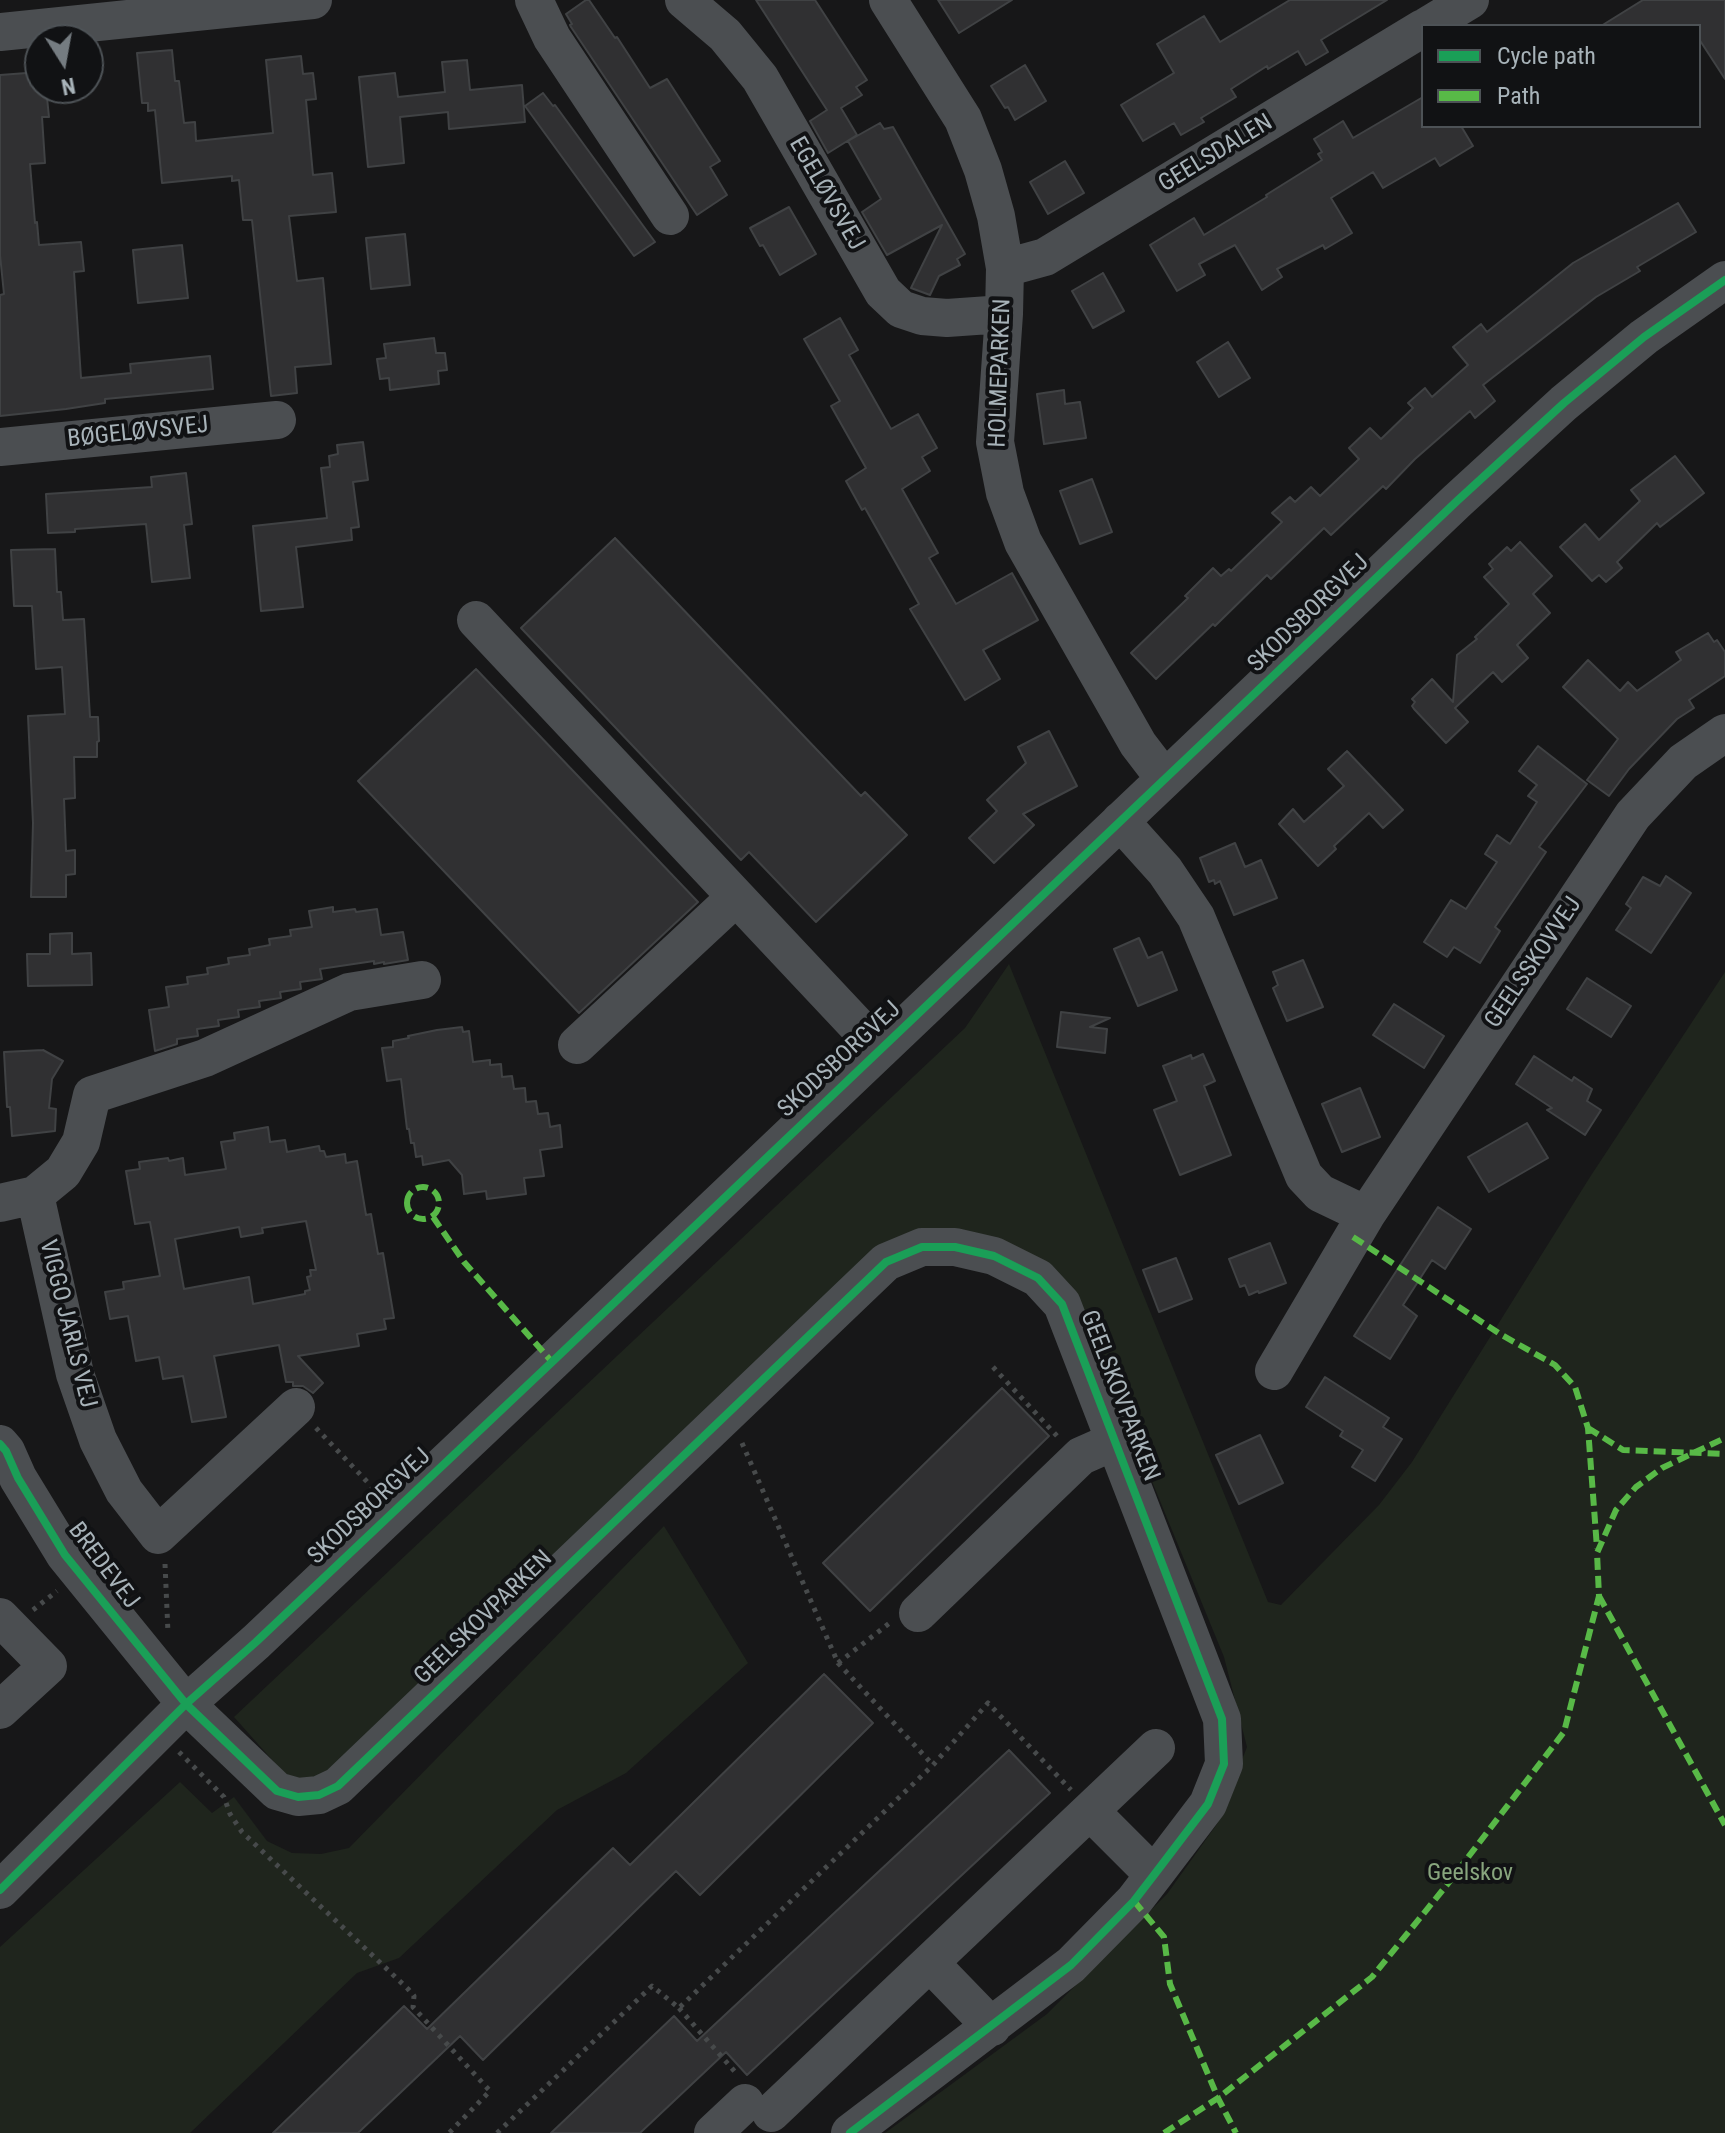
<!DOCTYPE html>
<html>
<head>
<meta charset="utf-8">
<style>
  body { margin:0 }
  #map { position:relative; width:1725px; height:2133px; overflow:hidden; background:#171718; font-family:"Roboto Condensed",sans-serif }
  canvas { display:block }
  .legend { position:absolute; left:1421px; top:24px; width:280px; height:104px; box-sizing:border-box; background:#111214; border:2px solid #4d5256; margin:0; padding:10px 14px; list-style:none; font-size:24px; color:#a8b3b9 }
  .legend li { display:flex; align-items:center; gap:16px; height:40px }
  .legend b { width:40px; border:2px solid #4d5256 }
  .north { position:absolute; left:24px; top:24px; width:80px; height:80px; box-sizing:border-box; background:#111214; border:2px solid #4d5256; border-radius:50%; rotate:169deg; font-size:22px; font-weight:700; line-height:32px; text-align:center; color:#a8b3b9 }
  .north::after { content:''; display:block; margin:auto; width:28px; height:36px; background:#757c81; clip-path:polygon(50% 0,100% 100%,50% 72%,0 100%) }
</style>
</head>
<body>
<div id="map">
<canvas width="1725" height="2133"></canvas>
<ul class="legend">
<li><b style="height:10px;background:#1a9f57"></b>Cycle path</li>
<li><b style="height:10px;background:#58b947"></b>Path</li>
</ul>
<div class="north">N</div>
</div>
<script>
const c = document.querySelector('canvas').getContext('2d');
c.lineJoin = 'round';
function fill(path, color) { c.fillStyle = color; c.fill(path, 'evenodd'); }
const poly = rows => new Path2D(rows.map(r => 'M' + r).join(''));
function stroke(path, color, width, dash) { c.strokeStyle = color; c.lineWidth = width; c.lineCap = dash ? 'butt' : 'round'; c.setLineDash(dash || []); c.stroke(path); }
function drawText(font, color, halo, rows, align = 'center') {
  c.font = font + ' "Roboto Condensed",sans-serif'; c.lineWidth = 8; c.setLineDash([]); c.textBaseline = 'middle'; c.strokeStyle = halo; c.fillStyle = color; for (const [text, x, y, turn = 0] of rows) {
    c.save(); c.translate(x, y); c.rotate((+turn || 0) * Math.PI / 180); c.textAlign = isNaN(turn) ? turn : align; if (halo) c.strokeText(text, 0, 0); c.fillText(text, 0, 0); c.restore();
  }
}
fill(poly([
  [1009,964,1268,1602,1281,1605,1379,1505,1412,1462,1590,1177,1725,972,1725,2133,885,2133,1047,2014,1167,1894,1217,1824,1247,1747,1224,1657,1076,1296,923,1234,326,1779,290,1780,234,1717,965,1028],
  [664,1526,748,1663,626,1773,557,1810,399,1958,357,1973,190,2133,0,2133,0,1947,180,1782,212,1813,234,1797,267,1841,292,1853,321,1854,349,1848]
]), '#1f251d');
const building = poly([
  [586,0,589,0,615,38,617,37,650,88,667,79,720,161,710,167,727,195,697,215,571,27,570,25,572,24,566,14,586,0],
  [756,0,815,0,867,80,856,87,862,95,841,108,857,135,828,153,810,121,827,110,756,0],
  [938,0,1012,0,959,33,938,0],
  [1290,0,1387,0,1321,40,1328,52,1306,65,1298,51,1268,69,1267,66,1231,89,1236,97,1201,118,1204,122,1181,135,1174,123,1143,141,1121,105,1174,73,1157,44,1204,16,1220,42,1290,0],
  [1643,0,1725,0,1725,79,1699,39,1699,26,1601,26,1643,0],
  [172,50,175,81,179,81,184,123,195,122,196,141,273,133,266,60,301,56,303,74,313,73,316,99,306,100,313,175,332,173,336,212,289,216,297,281,323,278,331,364,295,367,297,393,271,396,252,220,243,220,239,180,232,181,232,176,162,183,155,110,148,111,148,103,142,103,137,53,172,50],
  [467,60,470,90,522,85,525,122,449,129,448,112,400,117,404,163,368,167,359,77,395,73,398,97,445,92,442,62,467,60],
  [1025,65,1046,101,1015,120,1008,107,1005,108,991,86,1025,65],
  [40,72,40,88,46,88,49,117,42,117,45,163,30,164,35,223,37,222,39,245,81,242,84,271,74,272,81,378,131,373,130,364,210,356,213,389,105,399,105,403,66,409,0,416,0,295,4,294,0,255,0,75,40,72],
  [543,93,553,106,555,105,655,242,634,256,525,106,543,93],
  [1423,97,1423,126,1461,126,1473,146,1440,166,1435,158,1383,188,1373,172,1331,198,1352,233,1325,249,1323,245,1277,269,1282,277,1262,290,1235,245,1199,264,1205,275,1177,291,1150,245,1194,218,1204,235,1267,197,1266,195,1322,160,1318,154,1322,152,1314,139,1343,121,1353,138,1423,97],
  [880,123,884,129,893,127,965,254,957,259,960,265,939,276,930,295,911,288,942,225,887,255,862,212,881,199,848,141,880,123],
  [1065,161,1084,193,1048,214,1030,182,1065,161],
  [1678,203,1696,232,1637,267,1640,271,1596,297,1483,385,1495,401,1475,418,1470,411,1415,459,1386,489,1383,486,1331,535,1324,528,1271,579,1267,575,1215,626,1213,624,1156,679,1131,653,1188,598,1185,596,1213,568,1221,576,1229,569,1231,571,1282,522,1272,513,1290,497,1295,502,1311,487,1320,496,1359,459,1349,448,1370,428,1381,439,1413,408,1408,403,1425,388,1432,397,1468,365,1453,347,1481,324,1487,332,1573,263,1678,203],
  [789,207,816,254,780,275,763,245,760,246,750,228,789,207],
  [405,234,410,285,371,289,366,238,405,234],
  [182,245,188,298,138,303,133,250,182,245],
  [1103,273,1124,311,1093,328,1072,291,1103,273],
  [840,318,858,350,849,355,891,429,918,414,937,448,922,457,930,471,902,489,938,553,929,558,956,604,1012,573,1038,620,983,650,1000,679,965,700,910,609,919,604,865,508,862,510,846,481,866,468,831,406,840,401,804,339,840,318],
  [434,338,436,353,445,353,447,370,438,371,439,384,390,390,389,378,380,379,377,359,386,358,384,344,434,338],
  [1228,342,1250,378,1219,397,1197,362,1228,342],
  [1064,390,1065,404,1080,402,1086,438,1044,444,1037,394,1064,390],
  [363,442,368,480,353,482,359,527,351,528,352,540,296,547,303,607,261,611,253,526,327,518,321,468,330,467,329,456,338,454,337,445,363,442],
  [1675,456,1704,493,1660,527,1657,523,1617,562,1622,568,1606,582,1599,575,1592,581,1560,547,1585,524,1599,540,1640,501,1631,490,1675,456],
  [186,473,192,524,184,525,190,578,152,582,146,524,75,529,75,532,48,533,46,494,152,487,151,477,186,473],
  [1092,479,1112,532,1080,544,1060,491,1092,479],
  [615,538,861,796,865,792,907,835,816,922,749,852,741,860,521,628,615,538],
  [1520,542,1552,576,1533,594,1550,613,1517,645,1528,658,1502,682,1493,672,1455,708,1468,722,1446,743,1414,709,1412,706,1415,702,1412,699,1432,679,1453,702,1457,655,1477,639,1475,637,1509,604,1484,577,1493,569,1489,564,1507,547,1511,551,1520,542],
  [55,549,57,592,61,592,63,620,84,619,90,717,98,717,99,741,97,742,97,757,74,757,75,798,64,799,66,851,75,850,75,874,66,875,66,897,31,897,33,823,28,716,65,714,62,667,36,669,32,606,14,606,11,550,55,549],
  [1708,633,1714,642,1717,640,1725,652,1725,676,1689,700,1694,708,1677,719,1629,769,1609,796,1587,780,1618,739,1563,687,1588,660,1620,691,1628,682,1637,691,1681,660,1676,652,1708,633],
  [476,669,698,902,579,1013,358,781,476,669],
  [1049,731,1077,786,1023,814,1034,825,994,863,969,838,997,811,987,800,1026,763,1018,747,1049,731],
  [1538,746,1587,784,1539,847,1546,852,1495,927,1500,931,1480,963,1454,947,1447,957,1424,942,1451,900,1466,909,1497,862,1485,854,1497,835,1510,844,1537,802,1528,796,1537,785,1519,771,1538,746],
  [1347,751,1403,810,1383,828,1369,813,1334,846,1336,849,1318,866,1279,824,1293,809,1304,822,1344,786,1328,769,1347,751],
  [1235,843,1245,867,1261,860,1277,898,1234,915,1220,881,1215,884,1214,880,1209,882,1200,858,1235,843],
  [1666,876,1691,893,1651,953,1616,930,1631,908,1626,904,1643,877,1660,886,1666,876],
  [333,907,333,912,355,909,356,912,377,909,381,935,403,932,408,960,384,964,384,962,374,964,374,961,320,969,322,979,300,982,301,989,280,992,281,998,259,1001,260,1007,238,1010,239,1017,218,1020,219,1026,197,1029,198,1036,177,1039,177,1044,155,1051,149,1010,169,1007,166,987,188,984,187,977,208,974,207,968,229,964,228,958,250,955,249,949,270,945,269,939,291,936,290,930,312,927,309,911,333,907],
  [72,933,72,954,91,953,92,985,28,986,27,954,50,954,50,934,72,933],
  [1139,938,1148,958,1162,952,1177,990,1138,1006,1114,949,1139,938],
  [1303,960,1323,1007,1287,1021,1273,988,1278,985,1273,972,1303,960],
  [1587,978,1631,1006,1611,1037,1567,1009,1587,978],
  [1394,1004,1444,1036,1424,1068,1373,1035,1394,1004],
  [1061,1012,1110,1018,1090,1027,1107,1029,1105,1053,1057,1047,1061,1012],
  [462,1027,463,1032,469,1031,473,1062,490,1060,490,1065,501,1064,502,1077,512,1076,514,1089,525,1088,526,1102,536,1101,538,1114,548,1113,550,1127,560,1125,562,1147,540,1150,544,1176,524,1178,526,1194,487,1199,486,1191,464,1194,462,1175,449,1160,423,1165,422,1156,416,1157,414,1143,411,1143,409,1129,407,1129,401,1079,387,1081,382,1048,393,1047,393,1041,409,1038,408,1036,437,1030,462,1027],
  [43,1050,63,1061,52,1079,49,1108,56,1109,55,1131,12,1136,10,1107,7,1107,4,1052,43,1050],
  [1203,1054,1215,1081,1204,1086,1231,1155,1180,1175,1154,1110,1177,1101,1163,1066,1191,1055,1192,1059,1203,1054],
  [1534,1056,1572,1081,1574,1077,1592,1089,1587,1101,1601,1110,1585,1135,1547,1110,1552,1108,1516,1084,1534,1056],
  [1360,1088,1380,1137,1342,1152,1322,1104,1360,1088],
  [1527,1123,1548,1158,1489,1192,1468,1157,1527,1123],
  [268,1127,270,1142,285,1140,287,1152,319,1146,320,1151,324,1151,326,1157,345,1154,346,1163,357,1161,366,1215,371,1214,378,1254,383,1253,394,1318,384,1319,386,1329,357,1334,359,1346,298,1356,323,1383,313,1393,303,1386,293,1386,293,1382,286,1382,279,1345,214,1356,226,1417,192,1422,183,1376,163,1379,159,1357,136,1361,128,1316,110,1319,105,1292,124,1289,123,1282,160,1276,150,1222,135,1224,126,1171,140,1169,139,1162,168,1158,169,1161,183,1158,185,1175,226,1169,221,1142,235,1140,234,1133,268,1127],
  [306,1221,316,1270,310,1270,311,1276,307,1277,310,1290,305,1291,305,1294,253,1304,249,1277,184,1289,175,1239,239,1227,241,1237,263,1233,262,1228,306,1221],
  [1438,1207,1471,1229,1445,1269,1432,1260,1403,1305,1417,1316,1390,1359,1354,1336,1438,1207],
  [1270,1243,1286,1283,1259,1293,1258,1291,1249,1295,1245,1285,1240,1287,1229,1259,1270,1243],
  [1176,1258,1192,1299,1159,1312,1143,1270,1176,1258],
  [1325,1377,1389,1418,1383,1427,1402,1439,1375,1481,1352,1467,1363,1450,1340,1436,1343,1431,1306,1407,1325,1377],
  [1002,1388,1049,1436,870,1611,823,1563,1002,1388],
  [1260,1435,1283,1483,1239,1504,1216,1455,1260,1435],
  [824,1674,873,1723,700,1895,676,1871,483,2060,460,2036,358,2133,273,2133,404,2006,427,2029,613,1848,630,1865,824,1674],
  [1009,1750,1050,1793,747,2075,726,2052,640,2133,551,2133,674,2016,697,2041,1009,1750]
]);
fill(building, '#303032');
stroke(building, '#404244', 2);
stroke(poly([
  [993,1367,1057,1436],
  [316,1428,375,1490],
  [742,1443,838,1663,933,1765],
  [165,1564,168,1633],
  [33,1610,57,1591],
  [838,1663,891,1622],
  [179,1752,224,1797,230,1814,242,1832,408,1989,414,1996,413,2007,490,2091,449,2133],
  [679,2008,736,2073],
  [497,2133,652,1986,679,2008,933,1765,988,1703,1071,1790]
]), '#474a4b', 5, [4, 6]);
stroke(poly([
  [534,0,552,38,670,216],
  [684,0,725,35,760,78,883,292,901,309,922,316,947,318,1004,314],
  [888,0,963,119,983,170,996,216,1005,268,1004,314,995,442,1005,493,1023,542,1138,744,1164,778],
  [1427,26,1470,0],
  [0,32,313,0],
  [1005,268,1045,257,1423,28],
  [0,447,277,420],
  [476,620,880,1050],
  [1120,821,1165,871,1196,917,1304,1176,1320,1193,1366,1215],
  [577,1045,736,897],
  [35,1195,75,1374,98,1440,124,1491,158,1535,296,1407],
  [0,1203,35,1195,63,1172,81,1142,92,1095,205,1058,349,992,422,980],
  [1274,1371,1366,1215,1633,815,1683,762,1725,733],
  [0,1444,6,1451,18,1478,65,1555,186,1704,277,1791,298,1797,319,1795,338,1786,886,1262,922,1247,955,1247,994,1256,1038,1278,1062,1304,1222,1719,1224,1764,1208,1804,1154,1875,1134,1901,1071,1965,850,2133],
  [918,1613,1081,1456,1115,1441],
  [0,1617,48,1666,0,1710],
  [1090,1811,1154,1875],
  [0,1890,186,1704,256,1642,552,1362,1457,501,1564,403,1644,337,1725,280],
  [930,1963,992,2027],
  [771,2113,1156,1748],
  [713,2133,745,2103]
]), '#4b4e51', 38);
stroke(poly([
  '407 1203a16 16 0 1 1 32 0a16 16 0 1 1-32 0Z',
  [433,1217,464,1262,552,1362],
  [1353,1237,1500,1334,1555,1365,1575,1387,1588,1428,1597,1548],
  [1588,1428,1623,1450,1725,1454],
  [1599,1596,1725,1825],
  [1134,1901,1164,1937,1170,1984,1218,2098,1236,2133],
  [1164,2133,1218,2098,1372,1977,1446,1886,1564,1732,1599,1596,1597,1553,1616,1510,1636,1487,1662,1468,1725,1438]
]), '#58b947', 6, [12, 6]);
stroke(poly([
  [0,1444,6,1451,18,1478,65,1555,186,1704,277,1791,298,1797,319,1795,338,1786,886,1262,922,1247,955,1247,994,1256,1038,1278,1062,1304,1222,1719,1224,1764,1208,1804,1154,1875,1134,1901,1071,1965,850,2133],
  [0,1890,186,1704,256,1642,552,1362,1457,501,1564,403,1644,337,1725,280]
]), '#1a9f57', 8);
drawText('24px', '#a8b3b9', '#111214', [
  ["GEELSDALEN",1216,154,-31],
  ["EGELØVSVEJ",826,194,60],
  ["HOLMEPARKEN",1001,373,-88],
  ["BØGELØVSVEJ",138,433,-6],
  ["SKODSBORGVEJ",1309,614,-44],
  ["GEELSSKOVVEJ",1534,963,-56],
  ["SKODSBORGVEJ",840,1060,-43],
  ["VIGGO JARLS VEJ",67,1324,76],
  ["GEELSKOVPARKEN",1119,1396,69],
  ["SKODSBORGVEJ",370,1507,-43],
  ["BREDEVEJ",103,1566,53],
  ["GEELSKOVPARKEN",484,1618,-44]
]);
drawText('24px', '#88a57e', '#111214', [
  ["Geelskov",1470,1874]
]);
</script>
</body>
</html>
